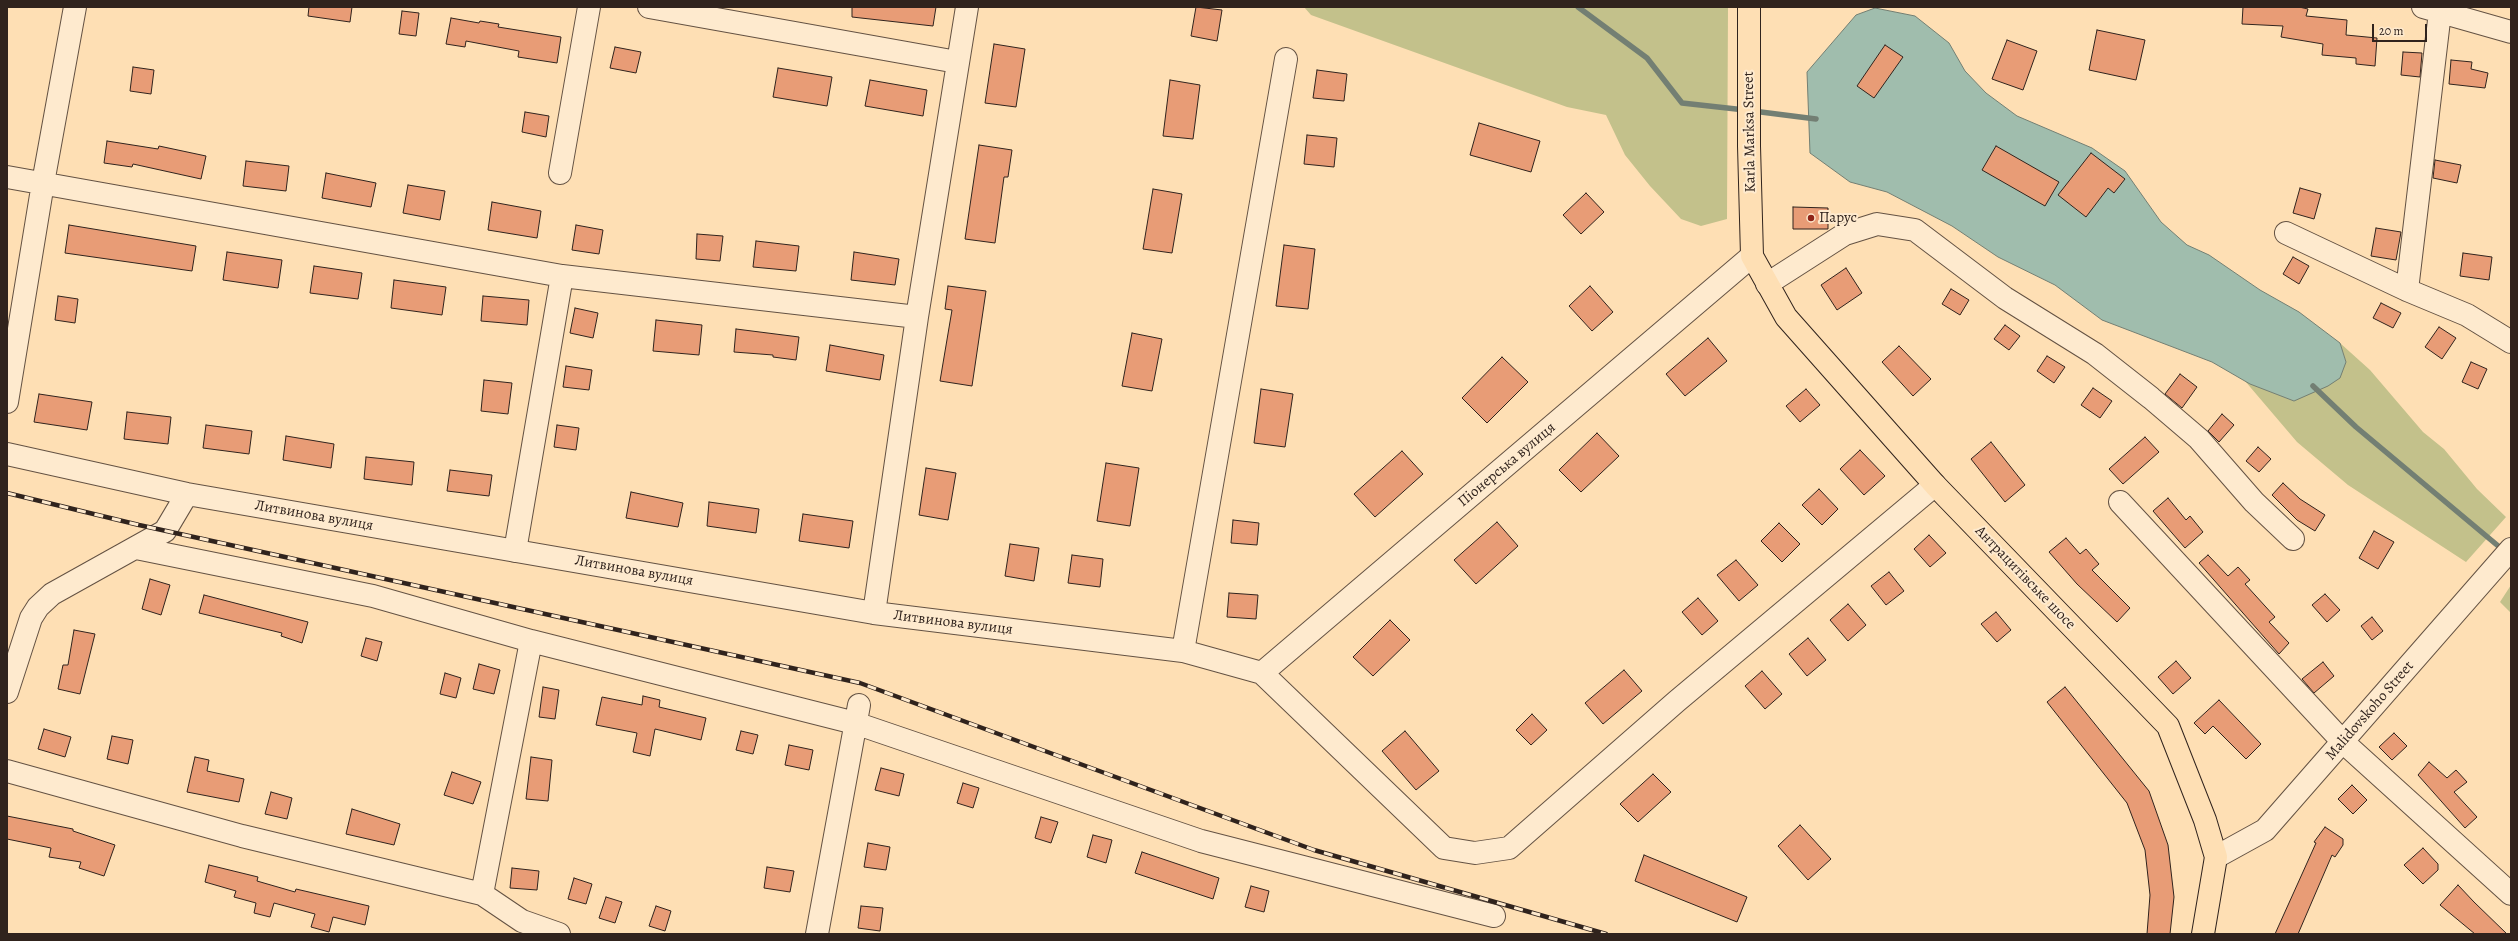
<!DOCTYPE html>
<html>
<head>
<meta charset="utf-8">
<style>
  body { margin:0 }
  #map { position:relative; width:2518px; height:941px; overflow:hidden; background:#fedfb4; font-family:Alegreya,serif }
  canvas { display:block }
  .frame { position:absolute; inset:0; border:8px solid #30231d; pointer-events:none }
  .scale { position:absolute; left:2372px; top:24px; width:55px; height:18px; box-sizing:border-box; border:2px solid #30231d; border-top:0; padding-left:5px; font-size:12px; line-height:14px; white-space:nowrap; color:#30231d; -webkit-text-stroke:3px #feeace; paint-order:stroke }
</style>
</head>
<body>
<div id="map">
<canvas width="2518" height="941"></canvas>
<div class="frame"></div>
<div class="scale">20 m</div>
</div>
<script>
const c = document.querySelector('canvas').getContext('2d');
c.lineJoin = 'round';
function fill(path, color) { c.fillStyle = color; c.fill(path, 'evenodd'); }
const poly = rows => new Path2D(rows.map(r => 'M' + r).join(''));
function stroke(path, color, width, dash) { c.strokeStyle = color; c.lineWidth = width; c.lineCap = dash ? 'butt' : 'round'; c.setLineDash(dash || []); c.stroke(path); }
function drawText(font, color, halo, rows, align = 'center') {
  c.font = font + ' Alegreya,serif'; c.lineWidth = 4; c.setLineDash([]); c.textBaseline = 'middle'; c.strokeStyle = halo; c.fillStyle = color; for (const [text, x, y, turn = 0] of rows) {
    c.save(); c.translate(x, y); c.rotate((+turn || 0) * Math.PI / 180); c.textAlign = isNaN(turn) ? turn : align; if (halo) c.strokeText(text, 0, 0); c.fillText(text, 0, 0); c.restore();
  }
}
fill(poly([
  [1304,7,1728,7,1727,219,1701,226,1681,219,1650,186,1625,155,1606,115,1567,107,1311,15],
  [2340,343,2370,370,2423,432,2444,449,2477,489,2506,517,2466,562,2348,485,2297,442,2245,381,2294,401,2346,362],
  [2511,585,2511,613,2500,602]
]), '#c3c18b');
const water = poly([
  [1875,8,1915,16,1949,43,1965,71,1986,93,2017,116,2092,148,2125,171,2161,222,2187,245,2209,255,2260,290,2299,312,2340,343,2346,362,2340,378,2328,386,2294,401,2250,384,2212,362,2102,320,2055,285,1998,257,1952,226,1887,192,1850,182,1810,153,1807,72,1856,15,1875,8]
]);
fill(water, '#a0bdad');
stroke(water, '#737f73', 1);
stroke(poly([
  [1578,7,1647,58,1682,103,1745,110],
  [1753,111,1816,119],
  [2313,386,2356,427,2503,550]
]), '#737f73', 5.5);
const building = poly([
  [309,7,352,7,350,22,308,16,309,7],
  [852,7,936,7,933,26,852,17,852,7],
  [1196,7,1222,10,1217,41,1191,36,1196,7],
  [2243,7,2299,7,2308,9,2306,16,2347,20,2346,35,2377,38,2375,66,2356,64,2356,58,2322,55,2323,44,2281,37,2283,26,2242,24,2243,7],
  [402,11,419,13,416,36,399,34,402,11],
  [451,18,479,23,480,21,499,24,498,27,561,37,557,63,518,57,519,51,466,41,465,47,446,44,451,18],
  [2097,30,2145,40,2136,80,2089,70,2097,30],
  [2007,40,2037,51,2023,90,1992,79,2007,40],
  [994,44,1025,49,1016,107,985,103,994,44],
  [1885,45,1903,57,1874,98,1857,86,1885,45],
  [615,47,641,52,636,73,610,68,615,47],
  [2403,52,2422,53,2420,77,2401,75,2403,52],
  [2451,60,2472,62,2471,69,2488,73,2485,88,2449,84,2451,60],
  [133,67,154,70,151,94,130,91,133,67],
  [778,68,832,77,827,106,773,97,778,68],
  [1317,70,1347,74,1344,101,1313,98,1317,70],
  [870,80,927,90,923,116,865,106,870,80],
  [1170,80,1200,85,1193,139,1163,136,1170,80],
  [525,112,549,116,546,137,522,132,525,112],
  [1479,123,1540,141,1531,172,1470,155,1479,123],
  [1307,135,1337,138,1334,167,1304,164,1307,135],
  [107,141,158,149,159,146,206,156,201,179,133,164,132,167,104,163,107,141],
  [979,145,1012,150,1008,177,1004,177,995,243,965,239,979,145],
  [1996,146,2059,182,2045,206,1982,170,1996,146],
  [2091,153,2125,179,2114,193,2108,188,2086,217,2058,195,2091,153],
  [2435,160,2461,165,2457,183,2433,178,2435,160],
  [246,161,289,166,286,191,243,186,246,161],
  [326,173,376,183,371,207,322,198,326,173],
  [408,185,445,191,440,220,403,213,408,185],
  [2300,188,2321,194,2314,219,2293,213,2300,188],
  [1153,189,1182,194,1172,253,1143,249,1153,189],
  [1586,193,1604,212,1581,234,1563,215,1586,193],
  [492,202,541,211,537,238,488,230,492,202],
  [1793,207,1828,208,1828,229,1793,229,1793,207],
  [69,225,196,246,192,271,65,253,69,225],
  [576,225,603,230,599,254,572,250,576,225],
  [2376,228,2401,232,2396,260,2371,256,2376,228],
  [697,234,723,236,720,261,696,259,697,234],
  [756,241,799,246,796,271,753,267,756,241],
  [1284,245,1315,249,1308,309,1276,306,1284,245],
  [227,252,282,260,278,288,223,280,227,252],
  [854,252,899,259,895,285,851,280,854,252],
  [2463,253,2492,257,2489,280,2460,276,2463,253],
  [2293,257,2309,266,2299,284,2283,274,2293,257],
  [314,266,362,273,358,299,310,293,314,266],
  [1846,268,1862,293,1837,310,1821,285,1846,268],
  [394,280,446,287,442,315,391,308,394,280],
  [948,286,986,291,972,386,940,381,952,310,945,309,948,286],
  [1590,286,1613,312,1592,331,1569,306,1590,286],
  [1951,289,1969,300,1960,315,1942,304,1951,289],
  [58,296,78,299,75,323,55,320,58,296],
  [483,296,529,300,527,325,481,321,483,296],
  [2381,303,2401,313,2393,328,2373,318,2381,303],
  [575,308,598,313,593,338,570,333,575,308],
  [656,320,702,325,699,355,653,351,656,320],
  [2005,325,2020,336,2009,350,1994,339,2005,325],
  [2439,327,2456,338,2442,359,2425,347,2439,327],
  [736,329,799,337,796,360,773,357,773,355,734,352,736,329],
  [1132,333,1162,339,1152,391,1122,386,1132,333],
  [1708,338,1727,361,1685,396,1666,374,1708,338],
  [830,345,884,355,880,380,826,371,830,345],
  [1899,346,1931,379,1913,396,1882,362,1899,346],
  [2047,356,2065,367,2054,383,2037,371,2047,356],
  [1502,357,1528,382,1487,423,1462,398,1502,357],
  [2471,362,2487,369,2478,389,2462,382,2471,362],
  [566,366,592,370,589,390,563,387,566,366],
  [2180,374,2197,387,2182,408,2165,394,2180,374],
  [484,380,512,383,508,414,481,411,484,380],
  [2093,388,2112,401,2100,418,2081,405,2093,388],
  [1261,389,1293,394,1285,447,1254,443,1261,389],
  [1806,389,1820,405,1800,422,1786,406,1806,389],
  [39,394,92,402,87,430,34,422,39,394],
  [127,412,171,417,168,444,124,439,127,412],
  [2222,414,2234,425,2219,442,2208,431,2222,414],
  [206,425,252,431,249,454,203,448,206,425],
  [557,425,579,428,576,450,554,447,557,425],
  [1597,433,1619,456,1581,492,1559,470,1597,433],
  [286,436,334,444,331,468,283,460,286,436],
  [2145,437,2159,452,2123,484,2109,469,2145,437],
  [1991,442,2025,485,2005,502,1971,459,1991,442],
  [2258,447,2271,459,2259,472,2246,461,2258,447],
  [1860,450,1885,476,1864,495,1840,469,1860,450],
  [1402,451,1423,474,1375,517,1354,494,1402,451],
  [366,457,414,462,412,485,364,479,366,457],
  [1106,463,1139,468,1130,526,1097,521,1106,463],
  [926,468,956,473,948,520,919,515,926,468],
  [450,470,492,475,489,496,447,491,450,470],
  [2283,483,2300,499,2325,515,2315,531,2297,520,2272,495,2283,483],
  [1819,489,1838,509,1822,525,1802,505,1819,489],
  [631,492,683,503,678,527,626,518,631,492],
  [2168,498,2186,520,2190,516,2203,532,2185,548,2153,511,2168,498],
  [709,502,759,509,756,533,707,526,709,502],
  [803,514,853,521,849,548,799,541,803,514],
  [1233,520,1259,523,1257,545,1231,543,1233,520],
  [1497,522,1518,546,1476,584,1454,560,1497,522],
  [1779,523,1800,544,1782,562,1761,541,1779,523],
  [2374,531,2394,542,2378,569,2359,558,2374,531],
  [1929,535,1946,553,1930,567,1914,549,1929,535],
  [2066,538,2080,554,2086,549,2099,564,2092,570,2130,608,2117,622,2077,584,2049,552,2066,538],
  [1010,544,1039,548,1034,581,1005,576,1010,544],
  [1072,555,1103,559,1100,587,1068,583,1072,555],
  [2208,555,2228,576,2238,567,2250,580,2245,584,2275,617,2269,622,2289,643,2279,654,2199,563,2208,555],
  [1736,560,1758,585,1739,601,1717,575,1736,560],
  [1889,572,1904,591,1886,605,1871,586,1889,572],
  [150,579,170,585,161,615,142,609,150,579],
  [1229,593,1258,595,1256,619,1227,617,1229,593],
  [2325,594,2340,610,2327,622,2312,605,2325,594],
  [204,595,308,622,302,643,281,636,282,633,199,613,204,595],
  [1698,598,1718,621,1702,635,1682,612,1698,598],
  [1848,604,1866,625,1848,641,1830,620,1848,604],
  [1996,612,2011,630,1997,642,1981,624,1996,612],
  [2372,617,2383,631,2372,640,2361,626,2372,617],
  [1390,620,1410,640,1373,676,1353,657,1390,620],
  [74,630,95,634,80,694,58,689,63,665,68,665,74,630],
  [366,638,382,642,377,661,361,656,366,638],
  [1808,638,1826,660,1807,676,1789,654,1808,638],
  [2176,661,2191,678,2173,694,2158,677,2176,661],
  [2323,662,2334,676,2314,693,2302,679,2323,662],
  [479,664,500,670,494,694,473,689,479,664],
  [1624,670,1642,691,1603,724,1585,703,1624,670],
  [1762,671,1782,694,1765,709,1745,686,1762,671],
  [445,673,461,678,456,698,440,694,445,673],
  [543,687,559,690,555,719,539,717,543,687],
  [2065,687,2149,791,2168,845,2174,897,2170,934,2147,934,2150,895,2145,850,2127,803,2047,702,2065,687],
  [643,696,660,700,659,707,706,718,701,740,655,729,650,756,633,752,637,733,596,725,602,697,642,705,643,696],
  [2219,700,2261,744,2246,759,2213,726,2205,734,2194,723,2219,700],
  [1532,714,1547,730,1531,745,1516,730,1532,714],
  [44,729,71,737,65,757,38,749,44,729],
  [741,731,758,735,753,754,736,750,741,731],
  [1405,731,1439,771,1416,790,1382,751,1405,731],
  [2394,733,2407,746,2392,760,2379,747,2394,733],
  [112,736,133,740,128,764,107,759,112,736],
  [789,745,813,750,809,770,785,765,789,745],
  [195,757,209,760,207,771,244,779,239,802,187,792,195,757],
  [531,757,552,760,548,801,526,799,531,757],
  [2429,762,2447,778,2456,770,2467,782,2454,792,2477,817,2465,828,2418,775,2429,762],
  [881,768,904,774,899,796,875,790,881,768],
  [452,772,481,782,473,804,444,795,452,772],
  [1653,774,1671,792,1638,822,1620,804,1653,774],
  [963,783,979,788,973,808,957,803,963,783],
  [2352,785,2367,800,2353,814,2338,799,2352,785],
  [271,792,292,798,287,819,265,814,271,792],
  [352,809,400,824,394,845,346,834,352,809],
  [7,816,73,829,73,831,115,845,104,876,79,868,81,862,49,857,51,848,7,839,7,816],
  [1041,817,1058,822,1051,843,1035,838,1041,817],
  [1800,825,1831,859,1808,880,1778,846,1800,825],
  [2325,827,2343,839,2343,845,2335,857,2332,855,2298,934,2275,934,2316,843,2314,842,2325,827],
  [1093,835,1112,840,1106,863,1087,857,1093,835],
  [868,843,890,847,886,870,864,867,868,843],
  [2423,848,2438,864,2438,870,2423,884,2404,865,2423,848],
  [1142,852,1219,878,1213,899,1135,873,1142,852],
  [1644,855,1747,897,1737,922,1635,881,1644,855],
  [209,865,258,877,257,881,295,892,296,889,369,906,365,925,333,917,329,932,311,927,315,914,274,903,270,917,254,913,256,903,234,897,236,891,205,882,209,865],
  [767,867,794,871,790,892,764,888,767,867],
  [512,868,539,871,537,890,510,888,512,868],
  [574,878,592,884,586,904,568,899,574,878],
  [2458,885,2474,902,2507,934,2475,934,2440,905,2458,885],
  [1251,886,1269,891,1264,912,1245,907,1251,886],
  [606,897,622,902,615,923,599,918,606,897],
  [656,906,671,911,665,931,649,926,656,906],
  [861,906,883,908,880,931,858,928,861,906]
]);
fill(building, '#e89c76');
stroke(building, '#30231d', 1);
const minor = poly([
  [649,7,957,62],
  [2423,7,2511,32],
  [560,173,589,7],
  [7,177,562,276,917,317],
  [2286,233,2407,290,2467,315,2511,342],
  [1767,284,1845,234,1877,224,1915,230,2005,298,2095,354,2151,398,2199,439,2254,502,2293,539],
  [2407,290,2440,12],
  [7,402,43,183,75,7],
  [7,454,187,494,874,613,1183,651,1262,673,1444,848,1475,853,1509,848,1677,701,1935,485],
  [2120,502,2343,742,2511,894],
  [136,548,373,596,531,641,855,723,1201,841,1494,916],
  [515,551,562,276],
  [874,613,917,317,967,7],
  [1183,651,1286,59],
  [1262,673,1752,256],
  [7,692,31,618,38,607,52,594,165,531,187,494],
  [7,771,242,836,482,894,522,921,559,934],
  [2216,857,2265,830,2511,549],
  [482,894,531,641],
  [817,934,859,705]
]);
const major = poly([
  [1749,7,1749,146,1752,256,1786,317,1935,485,2168,726,2205,820,2216,857,2203,934]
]);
stroke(minor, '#645243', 24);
stroke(major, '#30231d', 24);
stroke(minor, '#feeace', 22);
stroke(major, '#fedfb4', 22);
const rail = poly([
  [7,493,139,525,860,683,1314,850,1606,934]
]);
stroke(rail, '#30231d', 4.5);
stroke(rail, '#feeace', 3, [9]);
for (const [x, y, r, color] of [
  [1811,218,4,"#8f2418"]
]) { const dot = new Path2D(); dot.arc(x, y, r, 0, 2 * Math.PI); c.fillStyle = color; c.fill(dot); stroke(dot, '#feeace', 1.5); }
drawText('15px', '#30231d', '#feeace', [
  ["Karla Marksa Street",1750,132,-91],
  ["Піонерська вулиця",1507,465,-40],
  ["Литвинова вулиця",314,516,10],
  ["Литвинова вулиця",634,571,10],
  ["Антрацитівське шосе",2025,578,46],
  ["Литвинова вулиця",953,623,7],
  ["Malidovskoho Street",2370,711,-49]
]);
drawText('15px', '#30231d', '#feeace', [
  ["Парус",1819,218]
], 'left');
</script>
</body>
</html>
